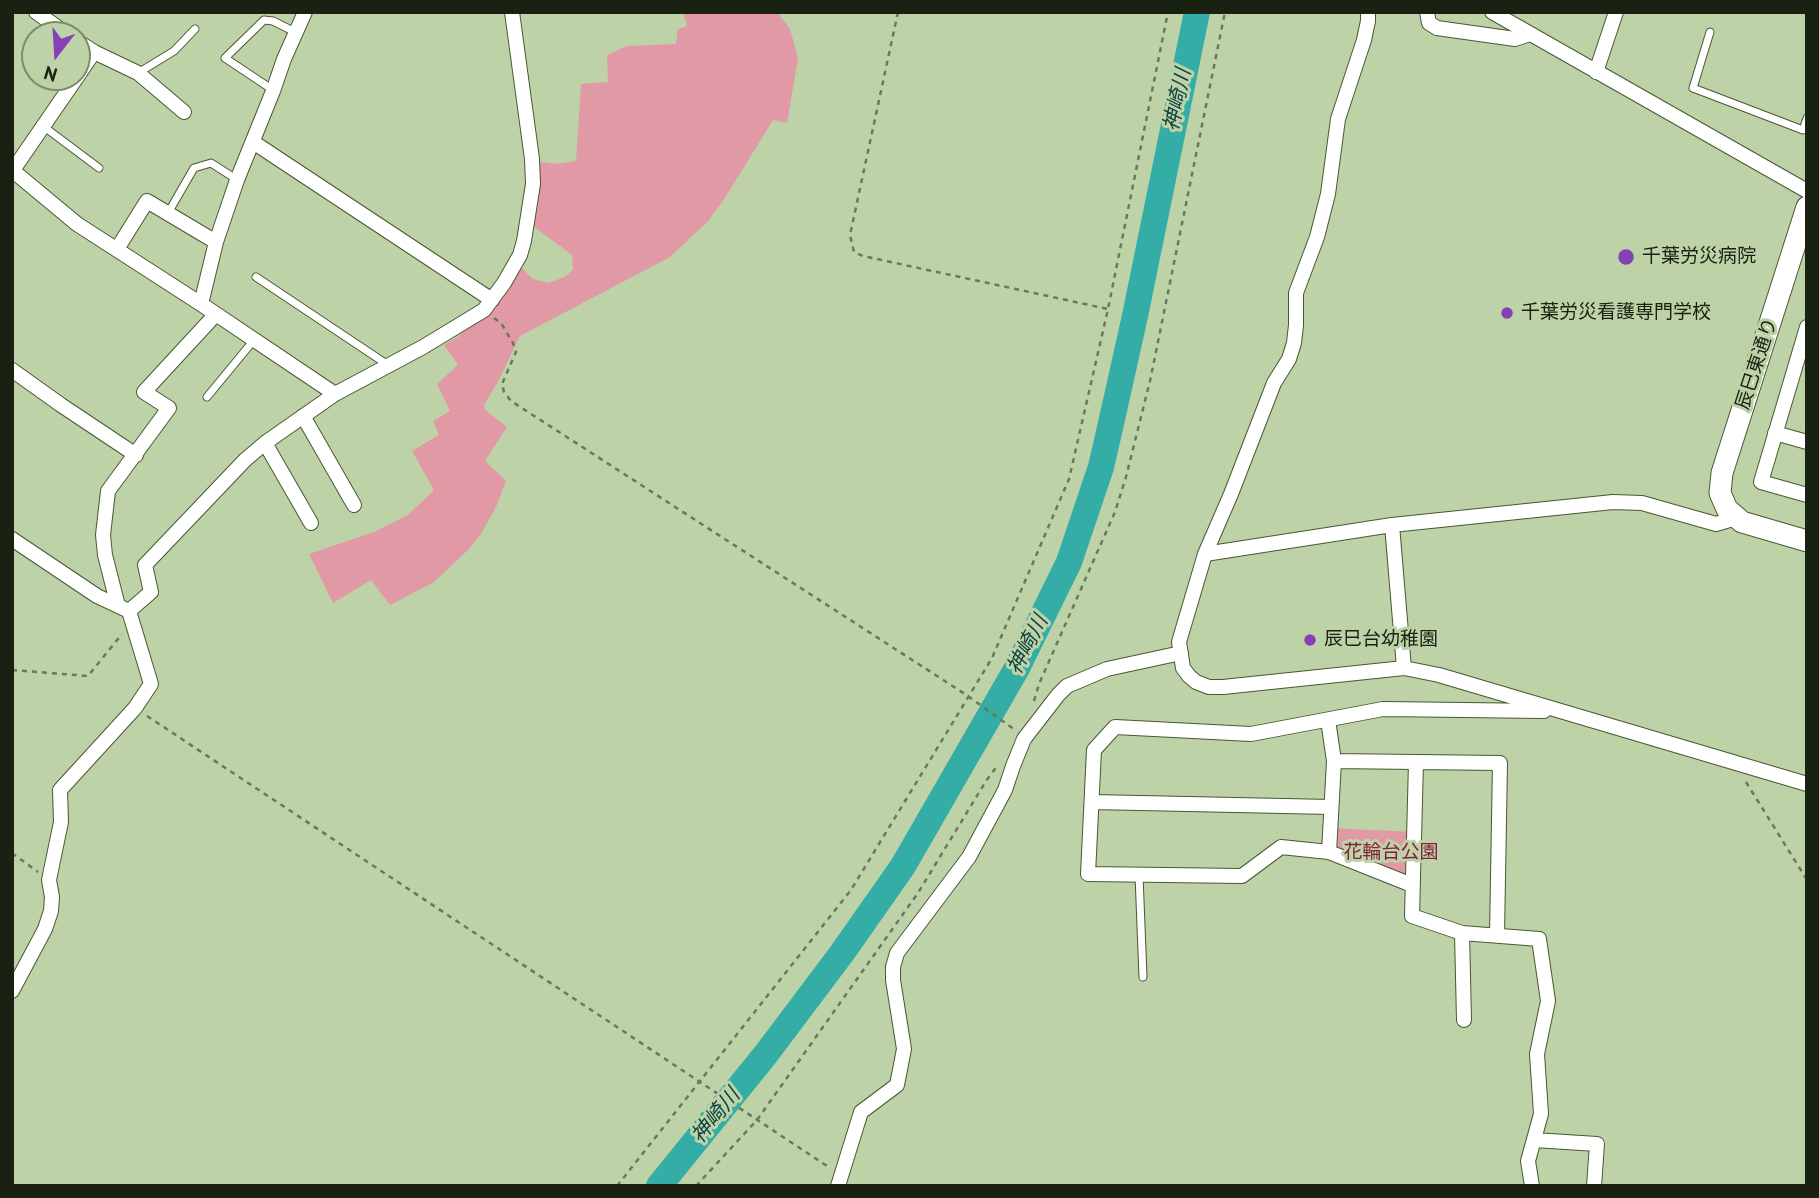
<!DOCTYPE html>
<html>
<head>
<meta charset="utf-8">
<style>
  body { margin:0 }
  #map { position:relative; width:1819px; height:1198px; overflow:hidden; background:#bed2a8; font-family:"PT Sans",sans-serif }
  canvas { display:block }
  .frame { position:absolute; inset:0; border:14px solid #192111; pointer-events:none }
  .north { position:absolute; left:21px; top:21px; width:70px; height:70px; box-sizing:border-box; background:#bed2a8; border:2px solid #7c8b6c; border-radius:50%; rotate:197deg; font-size:19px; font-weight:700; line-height:28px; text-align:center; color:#192111 }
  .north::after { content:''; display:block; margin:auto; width:24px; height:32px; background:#8541b5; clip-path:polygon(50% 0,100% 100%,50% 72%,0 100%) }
</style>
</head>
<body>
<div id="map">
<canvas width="1819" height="1198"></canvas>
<div class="frame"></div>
<div class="north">N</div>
</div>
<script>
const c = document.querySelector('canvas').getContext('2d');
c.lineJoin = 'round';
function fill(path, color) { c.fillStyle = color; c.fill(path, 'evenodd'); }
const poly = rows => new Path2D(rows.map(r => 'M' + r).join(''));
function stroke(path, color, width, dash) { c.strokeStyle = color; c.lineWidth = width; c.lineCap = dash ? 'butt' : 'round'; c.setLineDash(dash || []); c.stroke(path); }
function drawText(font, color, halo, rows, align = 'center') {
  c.font = font + ' "PT Sans","Noto Sans JP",sans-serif'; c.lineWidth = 6; c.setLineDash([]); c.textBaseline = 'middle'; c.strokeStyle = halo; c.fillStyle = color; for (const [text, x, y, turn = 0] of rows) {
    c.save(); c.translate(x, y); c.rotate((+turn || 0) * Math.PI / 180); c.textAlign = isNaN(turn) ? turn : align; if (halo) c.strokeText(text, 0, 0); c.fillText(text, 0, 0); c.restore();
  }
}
fill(poly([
  [683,12,777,12,790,29,798,58,787,123,773,120,723,201,708,221,670,257,520,336,499,380,484,405,485,410,507,427,485,461,506,481,496,507,481,534,469,549,434,582,390,605,371,580,333,603,309,554,374,532,408,515,434,490,412,451,439,435,433,421,450,411,437,384,458,365,444,345,459,336,485,309,517,263,533,279,549,283,564,277,573,270,572,255,529,223,535,161,555,164,576,161,581,84,608,82,607,55,627,46,676,44,678,29,687,26],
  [1330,828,1414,832,1412,885,1329,852]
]), '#e199a5');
stroke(poly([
  [659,1186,766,1054,842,953,903,866,1017,668,1069,562,1101,467,1112,419,1135,316,1197,12]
]), '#33ada5', 26);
const lane = poly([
  [1710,32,1693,88,1803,130,1807,118],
  [138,73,174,51,195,29],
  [273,90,225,58,264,20,273,21,297,33],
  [43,126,99,168],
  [168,213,194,168,211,163,236,179],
  [256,277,388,365],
  [207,397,254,340],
  [1139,875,1143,977]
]);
const street = poly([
  [36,12,68,35],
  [1368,12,1368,21,1364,40,1338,119,1328,194,1317,237,1296,293,1296,325,1294,343,1289,359,1274,383,1231,494,1205,554,1179,642,1183,668,1189,676,1196,682,1209,687,1223,687,1404,668,1439,675,1807,784],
  [1427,12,1429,23,1437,28,1515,39,1530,34],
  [1492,12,1807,191],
  [77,41,94,52,138,73,184,112],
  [1596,72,1616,12],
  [77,77,94,52],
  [253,142,492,300],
  [12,170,77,224,201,304,335,394],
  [13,170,77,77],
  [117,249,147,201,216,242],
  [201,304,216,242,237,180,273,91,284,59,305,12],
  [1807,327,1761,482,1807,495],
  [12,370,61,405,136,455],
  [303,416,354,505],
  [1775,433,1807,442],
  [265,443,311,523],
  [1392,525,1404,668],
  [12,539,97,596,129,611,151,684,135,708,60,790,61,822,49,880,52,897,51,911,45,929,12,991],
  [1205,554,1392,525,1613,502,1642,503,1716,524,1736,518],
  [118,606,105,555,103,535,108,491,169,408,144,392,216,314],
  [129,611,151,592,145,565,245,460,265,443,335,394,423,347,484,310,504,283,520,255,524,241,533,184,532,159,512,12],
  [1328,720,1334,761,1329,852],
  [1334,761,1500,763,1497,935],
  [1416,762,1412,916,1462,933,1539,939,1548,1001,1537,1054,1541,1114,1528,1161,1532,1186],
  [1092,802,1331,807],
  [1412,885,1329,852,1281,847,1242,876,1088,874,1094,750,1115,727,1251,734,1383,709,1544,711],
  [1462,933,1464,1020],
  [1534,1140,1597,1144,1594,1186],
  [838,1186,861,1112,897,1085,904,1049,893,980,893,967,897,953,969,857,1005,790,1013,766,1024,739,1058,695,1067,686,1107,669,1181,653]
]);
const secondary = poly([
  [1807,207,1722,473,1720,493,1727,509,1742,522,1807,541]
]);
stroke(lane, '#475832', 9);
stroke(street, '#475832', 16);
stroke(secondary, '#475832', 23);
stroke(poly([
  [898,12,850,235,854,252,863,256,1108,309],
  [494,318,501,323,513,343,516,352,502,384,504,392,511,401,968,696,1015,730],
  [12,670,88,676,122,634],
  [1034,701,1039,684,1115,512,1126,477,1150,381,1225,12],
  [147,716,830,1168],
  [1746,782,1807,880],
  [12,853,38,872],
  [617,1186,851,890,992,658,1069,479,1108,309,1168,12],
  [696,1186,757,1120,918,893,986,781,998,765]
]), '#6a785b', 2.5, [5, 5]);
stroke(lane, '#fff', 7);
stroke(street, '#fff', 14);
stroke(secondary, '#fff', 21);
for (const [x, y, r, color] of [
  [1626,257,9,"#8541b5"],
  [1507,313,7,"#8541b5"],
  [1310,640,7,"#8541b5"]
]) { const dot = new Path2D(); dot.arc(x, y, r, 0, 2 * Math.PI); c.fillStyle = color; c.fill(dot); stroke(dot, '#bed2a8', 2.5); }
drawText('19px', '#192111', '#bed2a8', [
  ["千葉労災病院",1642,257],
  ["千葉労災看護専門学校",1521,313],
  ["辰巳台幼稚園",1324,640]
], 'left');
drawText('19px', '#192111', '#bed2a8', [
  ["辰巳東通り",1757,364,-72]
]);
drawText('19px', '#831f3c', '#bed2a8', [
  ["花輪台公園",1391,853]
]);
drawText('italic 21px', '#0f4441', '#bed2a8', [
  ["神崎川",1178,100,-78],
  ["神崎川",1028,645,-63],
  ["神崎川",716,1116,-51]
]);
</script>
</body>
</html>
